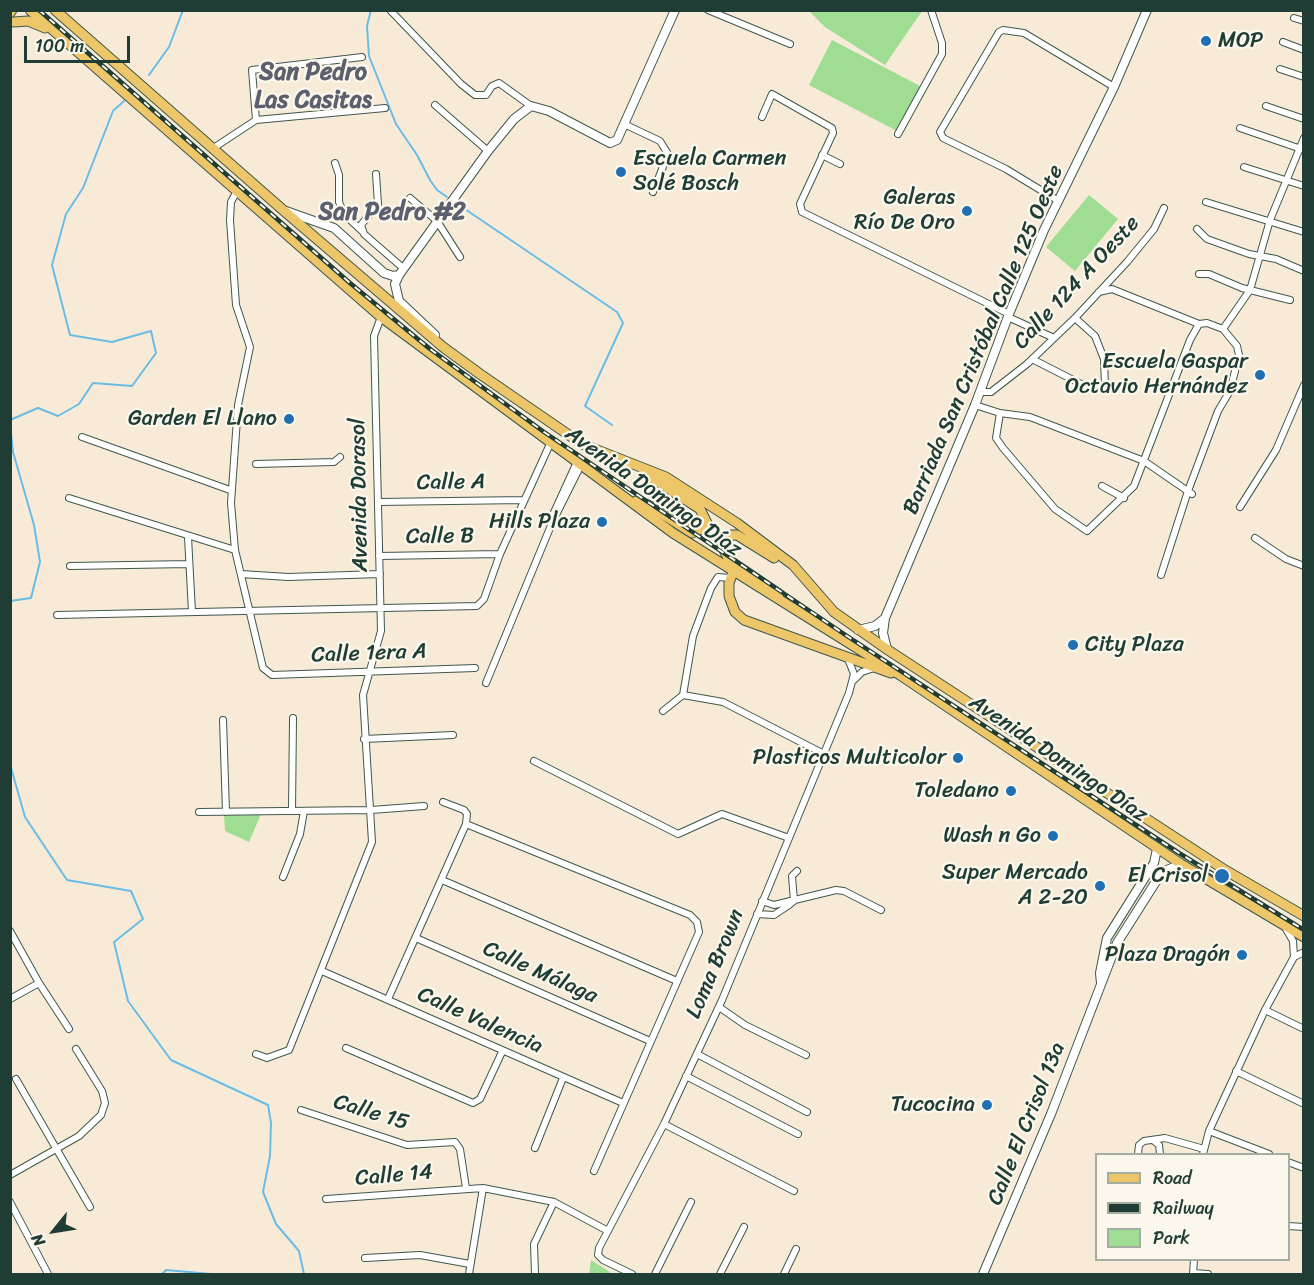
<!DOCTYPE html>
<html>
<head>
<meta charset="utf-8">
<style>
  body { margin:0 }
  #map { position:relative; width:1314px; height:1285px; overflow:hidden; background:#f7ebd7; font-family:Sriracha,sans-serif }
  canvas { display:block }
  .frame { position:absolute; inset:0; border:12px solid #1f3d34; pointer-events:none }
  .legend { position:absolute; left:1095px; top:1153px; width:195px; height:108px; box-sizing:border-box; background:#fbf7ec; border:2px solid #a3ada2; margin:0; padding:8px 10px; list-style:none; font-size:18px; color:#1f3d34 }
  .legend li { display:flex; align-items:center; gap:12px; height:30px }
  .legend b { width:30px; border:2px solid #a3ada2 }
  .north { position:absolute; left:24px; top:1201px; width:60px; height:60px; -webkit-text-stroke:4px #fbf7ec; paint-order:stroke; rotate:240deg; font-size:16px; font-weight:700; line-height:24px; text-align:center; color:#1f3d34 }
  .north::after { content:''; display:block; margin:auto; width:21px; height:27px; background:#1f3d34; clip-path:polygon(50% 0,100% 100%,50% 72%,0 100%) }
  .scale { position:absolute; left:24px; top:36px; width:106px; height:27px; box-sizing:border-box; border:3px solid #1f3d34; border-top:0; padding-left:8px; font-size:18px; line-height:21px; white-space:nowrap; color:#1f3d34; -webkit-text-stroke:4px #fbf7ec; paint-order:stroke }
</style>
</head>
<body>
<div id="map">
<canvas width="1314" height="1285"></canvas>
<div class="frame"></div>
<ul class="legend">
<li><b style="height:8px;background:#ecc669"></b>Road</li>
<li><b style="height:8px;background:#1f3d34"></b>Railway</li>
<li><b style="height:16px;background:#9edd92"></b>Park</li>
</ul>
<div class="north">N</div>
<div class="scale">100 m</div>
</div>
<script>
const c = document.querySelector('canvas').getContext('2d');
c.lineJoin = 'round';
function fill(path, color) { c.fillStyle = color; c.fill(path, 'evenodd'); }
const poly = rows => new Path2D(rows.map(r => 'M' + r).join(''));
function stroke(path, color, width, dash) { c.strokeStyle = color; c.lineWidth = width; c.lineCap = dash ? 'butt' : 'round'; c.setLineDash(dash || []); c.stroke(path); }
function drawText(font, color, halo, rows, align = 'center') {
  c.font = font + ' Sriracha,sans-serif'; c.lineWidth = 4.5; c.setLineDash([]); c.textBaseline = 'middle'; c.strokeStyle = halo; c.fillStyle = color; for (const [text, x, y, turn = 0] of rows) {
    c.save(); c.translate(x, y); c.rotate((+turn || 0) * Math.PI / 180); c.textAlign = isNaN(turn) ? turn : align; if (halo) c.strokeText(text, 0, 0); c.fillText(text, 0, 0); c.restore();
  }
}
fill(poly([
  [812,11,812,10,922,11,885,65,825,27,811,13],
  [832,40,920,86,897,131,809,85],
  [1089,195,1118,219,1075,271,1046,247],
  [261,814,249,842,225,831,224,815],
  [591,1260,610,1272,609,1274,589,1274]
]), '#9edd92');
stroke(poly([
  [371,10,367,26,369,56,396,124,417,155,430,180,437,190,447,197],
  [149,75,169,47,183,10],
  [459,205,617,312,623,323,585,406,612,425],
  [10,420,38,408,58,416,79,404,93,383,132,386,156,353,151,331,112,342,70,335,52,265,66,214,83,188,113,111,124,101],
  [10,424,13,452,34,525,40,562,31,598,10,601],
  [10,764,25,817,67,880,131,891,143,919,114,942,128,1001,171,1060,268,1105,271,1123,270,1156,263,1192,276,1224,299,1251,304,1274],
  [162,1274,166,1270,211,1274]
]), '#6abce6', 2);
const minor = poly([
  [390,10,461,84,475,95,486,95,492,86,499,83,531,106],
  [708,10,790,44],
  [1294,18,1304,21],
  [1283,42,1304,50],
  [1280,69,1304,77],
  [435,105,488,151],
  [1266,106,1304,119],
  [762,117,772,94,832,128,833,133,800,204,802,212,1009,314],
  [256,120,252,70,362,57],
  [624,124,660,141,668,154,653,192],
  [1240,128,1304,150],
  [898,134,942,54,942,43,931,10],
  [212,149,256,120,385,108],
  [822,155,840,164],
  [335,163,339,175,339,202,344,214,362,231],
  [1244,167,1304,186],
  [376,174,378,204,361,225,364,234,403,268],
  [237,191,231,202,230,220,236,305,250,347,238,405,231,503,235,550,263,668,272,675,475,668],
  [410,198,437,221,460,257],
  [1057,200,1006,169,943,138,940,132,999,32,1003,30,1024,33,1114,87],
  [1206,202,1304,232],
  [1197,229,1207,239,1249,254,1276,259,1304,271],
  [1199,274,1209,274,1242,288,1290,300],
  [1099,292,1112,289,1199,324],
  [1008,317,1054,338],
  [1223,329,1250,290,1270,220,1304,138],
  [1032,359,1085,386,1105,386,1104,359,1095,336,1075,318],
  [980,392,991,392,1027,364,1075,318,1127,262,1154,229,1164,208],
  [975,405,1000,413,1030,417,1144,461,1192,494],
  [1000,413,996,438,1003,448,1055,509,1087,531,1134,486,1190,340,1199,324],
  [82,437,230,490],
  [256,464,334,462,340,457],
  [1102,486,1124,498],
  [69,498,235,550],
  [378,502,524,500],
  [1240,507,1276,450,1304,385],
  [552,523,551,519,577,462],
  [188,537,192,612],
  [1255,538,1286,559,1304,566],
  [379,556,500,554],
  [70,566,189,564],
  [241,574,288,577,380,574],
  [1161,575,1188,491,1218,411,1230,391,1239,355,1237,346,1223,329,1207,323,1199,324],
  [57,615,477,606,484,599,500,554,550,444],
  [854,680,862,672,874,668],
  [486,683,552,523,581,465],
  [683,695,723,702,822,753],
  [663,711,683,695,693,636,711,588,718,577,730,578],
  [223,720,226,812],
  [364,739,453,735],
  [534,761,678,834,722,814,789,838],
  [292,811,293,718],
  [199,812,371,810,424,806],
  [466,824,690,915,697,922,699,932,594,1171],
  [283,877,300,834,304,811],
  [442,880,677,981],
  [762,901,774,905,836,890,844,891,881,910],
  [757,914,774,915,789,905,794,901,792,876,797,871],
  [10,931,39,983,69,1029],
  [416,938,650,1041],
  [1294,957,1304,952],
  [322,971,623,1103],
  [10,999,39,983],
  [388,999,466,824,467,814,464,810,443,802],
  [719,1007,745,1025,806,1055],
  [1265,1010,1304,1029],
  [346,1048,473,1103,480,1099,502,1052],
  [256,1054,267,1058,289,1050,372,842,363,695,381,631,374,336,381,317],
  [697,1054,807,1112],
  [1236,1071,1304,1104],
  [686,1076,798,1134],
  [16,1079,90,1207],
  [301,1110,407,1145,455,1142,460,1149,466,1188],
  [664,1124,794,1191],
  [1209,1131,1269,1154],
  [1154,1141,1159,1145,1160,1154],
  [535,1148,563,1078],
  [1138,1154,1139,1145,1144,1141,1165,1138,1204,1149],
  [1203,1154,1209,1131,1265,1010,1294,957,1293,941,1286,929],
  [1288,1162,1304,1168],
  [10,1175,79,1136,101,1115,105,1103,102,1091,76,1049],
  [326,1199,483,1188,554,1202,608,1231],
  [10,1202,48,1274],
  [1288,1226,1304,1227],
  [365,1258,420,1255,470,1264],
  [1193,1273,1208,1274],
  [469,1274,483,1188],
  [535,1274,534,1244,554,1202],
  [632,1274,603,1260,598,1255,599,1248,664,1124,722,1000,849,693,854,674,848,659],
  [655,1274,691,1202],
  [720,1274,744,1227],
  [784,1274,796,1249],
  [1193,1274,1194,1260]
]);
const tertiary = poly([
  [286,211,334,228,384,273,393,276,399,275],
  [435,335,399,301,395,284,399,275,488,151,514,119,531,106,549,111,610,143,617,140,675,10],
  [858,630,875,626,884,619],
  [887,649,883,633,885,618,975,405,1009,314,1044,230,1114,87,1147,10],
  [1101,983,1100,973,1107,938,1154,863,1157,849],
  [983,1274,1051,1114,1117,943,1162,872,1181,864]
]);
const primary = poly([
  [30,10,381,317,673,533,900,675,1181,864,1304,937],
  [55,10,283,210,443,347,480,374,582,444,666,477,737,523,793,565,834,612,888,650,1225,870,1304,916],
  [10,13,12,10],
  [14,22,28,21,45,28],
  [636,501,648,505,692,533,704,528,707,523,700,509,647,475],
  [774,558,737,535,731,535,722,546,729,560,779,594],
  [733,572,729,583,729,596,735,612,744,620,891,673]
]);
stroke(minor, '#3f574c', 8);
stroke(tertiary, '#3f574c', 10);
stroke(primary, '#3f574c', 11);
stroke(minor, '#fff', 6);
stroke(tertiary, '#fff', 8);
stroke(primary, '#ecc669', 9);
const rail = poly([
  [39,10,350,283,430,349,544,432,847,636,1179,853,1304,930]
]);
stroke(rail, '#1f3d34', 4.5);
stroke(rail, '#fbf7ec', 2, [7]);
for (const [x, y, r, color] of [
  [1206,41,6,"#1f6fb2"],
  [621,172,6,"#1f6fb2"],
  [967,211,6,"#1f6fb2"],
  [1260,375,6,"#1f6fb2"],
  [289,419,6,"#1f6fb2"],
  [602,522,6,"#1f6fb2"],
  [1073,645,6,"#1f6fb2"],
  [958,758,6,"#1f6fb2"],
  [1011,791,6,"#1f6fb2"],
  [1053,836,6,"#1f6fb2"],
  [1222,876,8,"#1f6fb2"],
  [1100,886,6,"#1f6fb2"],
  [1242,955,6,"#1f6fb2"],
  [987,1105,6,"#1f6fb2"]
]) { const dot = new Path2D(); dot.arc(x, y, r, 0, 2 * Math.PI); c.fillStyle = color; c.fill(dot); stroke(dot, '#fbf7ec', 2); }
drawText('22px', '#1f3d34', '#fbf7ec', [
  ["MOP",1218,41,"left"],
  ["Escuela Carmen",633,159,"left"],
  ["Solé Bosch",633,184,"left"],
  ["Galeras",955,198],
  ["Río De Oro",955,223],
  ["Escuela Gaspar",1248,362],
  ["Octavio Hernández",1248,387],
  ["Garden El Llano",277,419],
  ["Hills Plaza",590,522],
  ["City Plaza",1085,645,"left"],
  ["Plasticos Multicolor",946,758],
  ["Toledano",999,791],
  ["Wash n Go",1041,836],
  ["Super Mercado",1088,873],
  ["A 2-20",1088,898],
  ["El Crisol",1208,876],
  ["Plaza Dragón",1230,955],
  ["Tucocina",975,1105]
], 'right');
drawText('22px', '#1f3d34', '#fbf7ec', [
  ["Calle 124 A Oeste",1077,283,-47],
  ["Barriada San Cristóbal Calle 125 Oeste",984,340,-67],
  ["Calle A",451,483,-1],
  ["Avenida Domingo Díaz",653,492,35],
  ["Avenida Dorasol",360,495,-91],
  ["Calle B",440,537,-1],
  ["Calle 1era A",369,654,-2],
  ["Avenida Domingo Díaz",1058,759,34],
  ["Loma Brown",716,964,-67],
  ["Calle Málaga",540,973,24],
  ["Calle Valencia",480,1021,24],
  ["Calle 15",371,1113,17],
  ["Calle El Crisol 13a",1027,1124,-68],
  ["Calle 14",394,1176,-5]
]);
drawText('bold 24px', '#5c5f6d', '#fbf7ec', [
  ["San Pedro",313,73],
  ["Las Casitas",313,101],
  ["San Pedro #2",392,213]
]);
</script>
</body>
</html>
